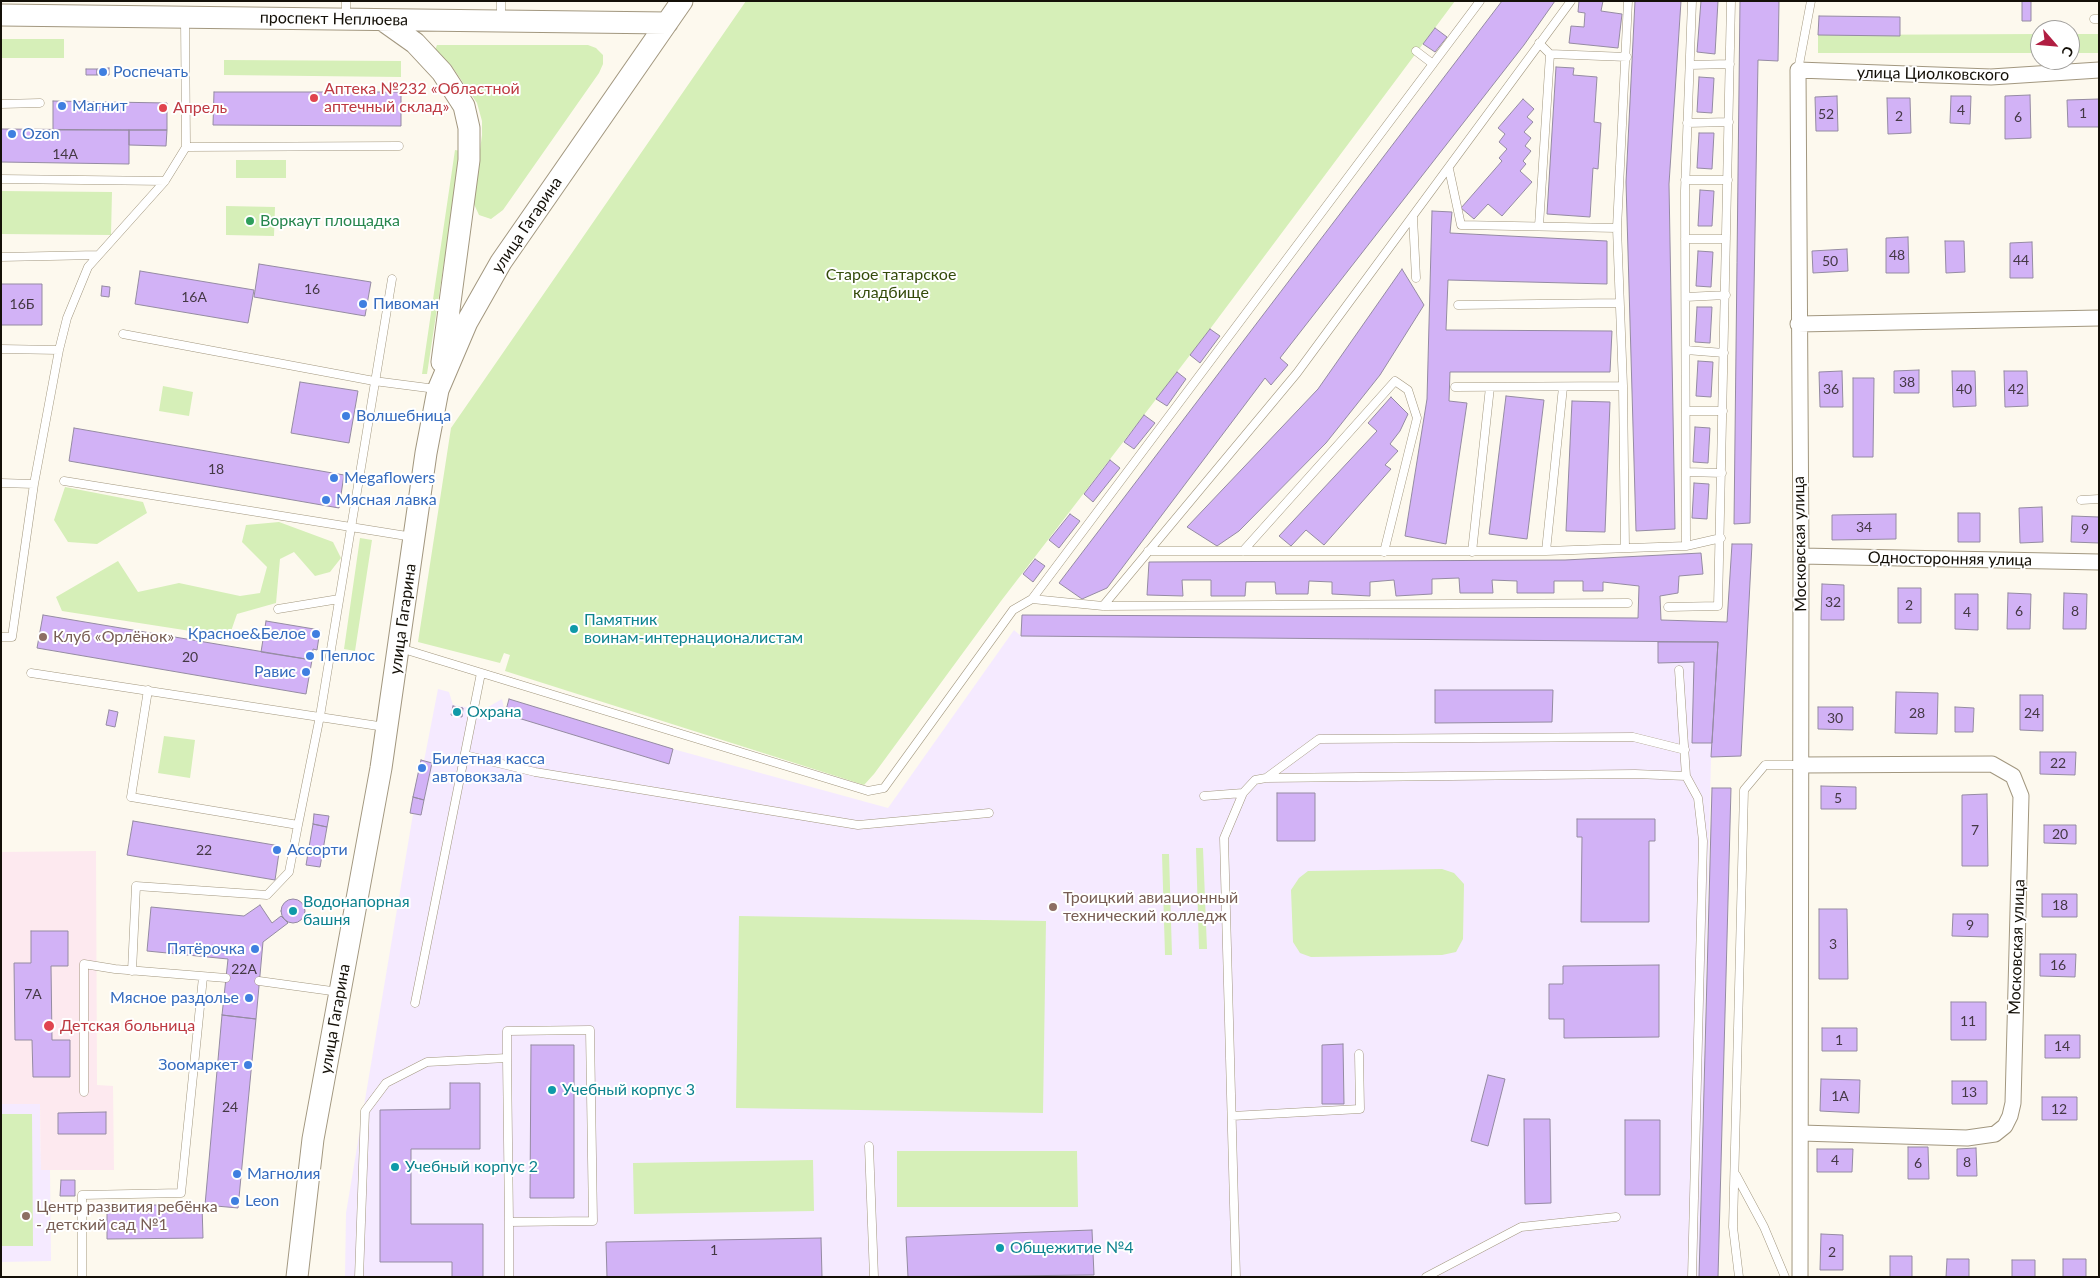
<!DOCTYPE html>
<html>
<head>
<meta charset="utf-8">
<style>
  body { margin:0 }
  #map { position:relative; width:2100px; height:1278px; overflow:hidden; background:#fdf9ee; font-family:Lato,sans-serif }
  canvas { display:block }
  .frame { position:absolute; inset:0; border:2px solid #141008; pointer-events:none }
  .north { position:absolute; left:2030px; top:20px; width:50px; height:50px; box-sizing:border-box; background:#fff; border:1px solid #a19f9c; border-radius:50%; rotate:117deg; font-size:14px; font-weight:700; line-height:20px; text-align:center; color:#141008 }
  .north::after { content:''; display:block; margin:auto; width:18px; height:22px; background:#b11e42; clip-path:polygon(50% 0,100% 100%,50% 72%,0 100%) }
</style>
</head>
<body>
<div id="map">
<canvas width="2100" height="1278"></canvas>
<div class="frame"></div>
<div class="north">С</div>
</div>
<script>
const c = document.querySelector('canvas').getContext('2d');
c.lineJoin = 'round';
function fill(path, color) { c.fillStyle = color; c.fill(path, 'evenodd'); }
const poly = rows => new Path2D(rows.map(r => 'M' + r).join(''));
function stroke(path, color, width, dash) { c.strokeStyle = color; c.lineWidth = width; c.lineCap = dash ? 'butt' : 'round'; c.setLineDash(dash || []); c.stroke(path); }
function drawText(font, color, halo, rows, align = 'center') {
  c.font = font + ' Lato,sans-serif'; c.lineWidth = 4; c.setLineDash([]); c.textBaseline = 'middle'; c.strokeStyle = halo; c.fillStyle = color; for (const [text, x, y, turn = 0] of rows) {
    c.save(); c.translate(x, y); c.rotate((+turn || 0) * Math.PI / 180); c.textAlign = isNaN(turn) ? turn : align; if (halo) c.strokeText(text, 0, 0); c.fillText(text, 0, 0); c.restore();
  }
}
fill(poly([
  [1014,630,1021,636,1718,642,1711,757,1699,1277,345,1277,346,1213,413,814,421,815,432,763,424,761,438,689,449,692,453,705,483,710,502,699,505,713,509,699,673,749,888,808],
  [40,1103,41,1170,50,1170,51,1261,1,1262,1,1104]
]), '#f5eaff');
fill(poly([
  [96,851,97,1085,113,1086,114,1170,41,1170,40,1104,1,1104,1,852]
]), '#fde9ef');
fill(poly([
  [746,1,1455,1,1210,329,1001,601,874,774,864,785,505,671,510,655,504,653,500,663,418,642,451,428],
  [2040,34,2040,53,1818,53,1818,35],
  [2070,34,2099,34,2099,53,2070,53],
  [1,39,64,39,64,58,1,58],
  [437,45,588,45,596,48,603,55,603,64,599,73,503,210,491,219,479,215,473,202,482,135,482,121,477,103,451,65,435,50],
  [224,60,401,61,401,77,224,75],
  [455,150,461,151,427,374,422,374],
  [236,160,286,160,286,178,236,178],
  [1,191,112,192,111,235,1,234],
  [226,206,275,207,274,236,226,235],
  [163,386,193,392,189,416,159,411],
  [65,487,143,502,147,513,97,544,68,542,54,520],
  [279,522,333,542,341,558,330,572,315,576,294,552,280,559,276,603,237,614,229,637,62,611,56,597,118,561,138,592,179,583,240,596,260,593,267,567,242,542,246,525],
  [360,538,372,540,355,651,344,649],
  [164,736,195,740,190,778,158,773],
  [1196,848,1203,848,1207,949,1199,949],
  [1162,854,1169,854,1172,955,1165,955],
  [1442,869,1454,873,1464,884,1463,939,1456,952,1442,955,1311,957,1300,953,1293,942,1291,890,1299,878,1308,871],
  [739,916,1046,921,1043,1113,736,1108],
  [1,1114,32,1114,33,1246,1,1246],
  [897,1151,1077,1151,1078,1207,897,1207],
  [813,1160,814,1211,634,1214,633,1163]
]), '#d6efb8');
const building = poly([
  [1502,1,1555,1,1524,45,1280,358,1288,365,1271,385,1265,378,1107,588,1082,599,1059,583,1502,1],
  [1579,1,1603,1,1601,11,1622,14,1618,48,1569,43,1571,26,1584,27,1585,13,1578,12,1579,1],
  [1635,1,1681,1,1669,184,1675,529,1636,531,1626,182,1635,1],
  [1701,1,1718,1,1715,54,1697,52,1701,1],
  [1740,1,1779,1,1778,61,1758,60,1750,523,1734,524,1740,1],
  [2022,1,2031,1,2031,21,2022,21,2022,1],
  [1819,16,1900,17,1900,36,1818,35,1819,16],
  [1435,28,1447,37,1435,52,1423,44,1435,28],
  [1556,67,1574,68,1573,75,1597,77,1594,122,1601,123,1598,169,1593,168,1590,217,1547,214,1556,67],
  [109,68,109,75,97,75,97,69,109,68],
  [86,69,97,69,97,75,86,75,86,69],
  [1699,77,1714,78,1712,113,1697,112,1699,77],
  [214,92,401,92,401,126,213,125,214,92],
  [2030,95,2031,138,2005,139,2005,96,2030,95],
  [1837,96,1838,131,1816,131,1815,97,1837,96],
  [1951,96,1971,96,1970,124,1950,123,1951,96],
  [1887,98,1910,98,1911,133,1888,134,1887,98],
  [1523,99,1534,109,1527,117,1533,122,1524,132,1531,138,1525,146,1531,151,1523,161,1526,164,1520,171,1532,182,1502,216,1488,204,1474,219,1461,208,1502,161,1499,158,1507,149,1499,142,1505,134,1498,128,1523,99],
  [2099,99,2099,127,2068,127,2067,100,2099,99],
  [53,101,167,103,167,130,53,130,53,101],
  [1,129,129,130,129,164,1,162,1,129],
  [129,130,167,130,166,146,129,145,129,130],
  [1699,133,1714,133,1712,169,1697,168,1699,133],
  [1700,190,1714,191,1712,226,1698,226,1700,190],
  [1432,211,1452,212,1450,233,1607,241,1607,284,1448,280,1446,330,1612,331,1610,372,1450,372,1449,401,1467,403,1446,544,1405,536,1427,399,1432,211],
  [1908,237,1909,273,1886,273,1886,238,1908,237],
  [1945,241,1964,241,1965,272,1946,273,1945,241],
  [2032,242,2033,278,2010,278,2010,243,2032,242],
  [1847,249,1848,271,1813,273,1812,251,1847,249],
  [1698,251,1713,252,1711,287,1696,286,1698,251],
  [259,264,371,282,365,316,254,297,259,264],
  [1402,269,1424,305,1380,375,1326,443,1239,531,1217,546,1187,527,1318,389,1402,269],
  [140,271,254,290,248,323,135,304,140,271],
  [1,284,42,284,42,325,1,325,1,284],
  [102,286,110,287,109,297,101,296,102,286],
  [1697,307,1712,307,1710,343,1695,342,1697,307],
  [1210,329,1220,336,1200,363,1190,355,1210,329],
  [1698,361,1713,362,1711,397,1696,396,1698,361],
  [1919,370,1919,393,1894,393,1894,371,1919,370],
  [1842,371,1843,407,1820,407,1819,372,1842,371],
  [1952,371,1975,371,1976,406,1953,407,1952,371],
  [2004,371,2027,371,2028,406,2005,407,2004,371],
  [1177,372,1186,379,1167,406,1156,399,1177,372],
  [1853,378,1874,378,1873,457,1853,457,1853,378],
  [300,382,358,391,349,443,291,433,300,382],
  [1506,396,1544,400,1527,539,1489,534,1506,396],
  [1391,397,1408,414,1400,431,1390,444,1398,451,1385,465,1391,469,1324,545,1306,530,1291,546,1279,536,1377,431,1368,423,1391,397],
  [1572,401,1610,402,1605,532,1566,531,1572,401],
  [1144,415,1155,423,1134,449,1124,442,1144,415],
  [1695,427,1710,428,1708,463,1693,462,1695,427],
  [74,428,344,475,339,508,69,461,74,428],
  [1110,460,1120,468,1093,502,1084,494,1110,460],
  [1694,483,1709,484,1707,519,1692,518,1694,483],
  [2042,507,2043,542,2020,543,2019,508,2042,507],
  [1958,513,1980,513,1980,542,1958,542,1958,513],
  [1070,514,1080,521,1059,548,1049,540,1070,514],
  [1896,514,1896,539,1832,540,1832,515,1896,514],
  [2072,516,2099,517,2099,543,2071,542,2072,516],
  [1732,544,1752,544,1741,756,1711,757,1718,642,1021,636,1022,615,1638,618,1639,586,1603,582,1603,591,1583,591,1583,581,1554,581,1554,593,1517,593,1517,581,1492,580,1493,593,1460,593,1459,578,1432,579,1432,594,1396,596,1394,580,1370,582,1370,596,1332,594,1332,582,1309,581,1308,594,1276,594,1275,582,1246,582,1245,596,1211,596,1211,580,1182,580,1183,596,1147,595,1149,562,1565,560,1701,553,1703,574,1679,576,1678,593,1660,596,1661,620,1727,622,1732,544],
  [1035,559,1045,566,1033,582,1023,574,1035,559],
  [1822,584,1844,585,1844,620,1821,620,1822,584],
  [1898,588,1921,588,1921,623,1898,623,1898,588],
  [2008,593,2031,594,2030,629,2007,629,2008,593],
  [2064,593,2087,594,2086,629,2063,629,2064,593],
  [1955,594,1978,594,1978,630,1955,629,1955,594],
  [43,615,312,660,306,694,37,648,43,615],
  [266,621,320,630,317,650,313,649,312,660,261,652,266,621],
  [1658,642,1718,642,1712,743,1692,743,1694,662,1658,663,1658,642],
  [1435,690,1553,690,1552,722,1435,723,1435,690],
  [1896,692,1938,693,1937,734,1895,733,1896,692],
  [2020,695,2043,695,2043,731,2020,730,2020,695],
  [509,699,673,749,669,764,505,714,509,699],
  [453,706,463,708,462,717,451,715,453,706],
  [1818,707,1853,707,1853,730,1818,729,1818,707],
  [1955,707,1974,708,1973,732,1955,732,1955,707],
  [109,710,118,712,115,727,106,725,109,710],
  [2040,752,2076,752,2075,775,2040,774,2040,752],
  [421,760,432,763,424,800,413,797,421,760],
  [1821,786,1856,787,1856,809,1821,809,1821,786],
  [1712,788,1731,788,1718,1277,1699,1277,1712,788],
  [1277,793,1315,793,1315,841,1277,841,1277,793],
  [1987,794,1988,866,1962,866,1962,795,1987,794],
  [413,797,424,800,421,815,410,813,413,797],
  [314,814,329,816,327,827,313,824,314,814],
  [1577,819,1655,819,1655,841,1649,841,1649,922,1581,922,1582,837,1577,837,1577,819],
  [133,821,280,846,275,880,127,855,133,821],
  [313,824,327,827,320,867,306,865,313,824],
  [2044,825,2076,825,2076,844,2044,843,2044,825],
  [2042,894,2077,894,2077,917,2042,917,2042,894],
  '281 911a12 12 0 1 1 24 0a12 12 0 1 1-24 0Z',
  [260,905,272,923,281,916,288,923,263,942,256,1019,222,1015,228,959,147,951,151,907,244,916,260,905],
  [1819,909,1847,909,1848,979,1819,979,1819,909],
  [1953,914,1988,914,1988,937,1952,936,1953,914],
  [31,931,68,931,68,966,51,966,52,1040,70,1040,70,1077,33,1077,32,1040,15,1040,14,963,31,963,31,931],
  [2040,954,2076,954,2075,977,2040,976,2040,954],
  [1659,965,1659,1037,1564,1038,1564,1019,1549,1019,1549,984,1563,984,1563,966,1659,965],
  [1951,1002,1986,1002,1986,1040,1951,1040,1951,1002],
  [222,1015,256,1019,238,1208,205,1205,222,1015],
  [1822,1028,1857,1028,1857,1051,1822,1051,1822,1028],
  [2045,1035,2080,1035,2080,1058,2045,1058,2045,1035],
  [1343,1044,1344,1104,1322,1104,1322,1045,1343,1044],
  [531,1045,574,1045,574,1198,530,1198,531,1045],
  [1488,1075,1505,1079,1488,1146,1471,1141,1488,1075],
  [1821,1079,1860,1080,1859,1113,1820,1111,1821,1079],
  [1952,1081,1987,1081,1987,1104,1952,1104,1952,1081],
  [450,1083,480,1083,480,1149,411,1149,411,1224,483,1224,483,1277,452,1277,452,1262,380,1262,380,1110,450,1109,450,1083],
  [2042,1097,2077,1097,2077,1120,2042,1120,2042,1097],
  [106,1112,106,1134,58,1134,58,1113,106,1112],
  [1524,1119,1550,1119,1551,1203,1525,1204,1524,1119],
  [1625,1120,1660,1120,1660,1195,1625,1195,1625,1120],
  [1908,1147,1928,1147,1929,1179,1908,1179,1908,1147],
  [1976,1148,1977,1176,1957,1176,1957,1149,1976,1148],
  [1817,1149,1853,1149,1852,1172,1817,1172,1817,1149],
  [61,1180,75,1180,75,1196,60,1196,61,1180],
  [107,1205,202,1205,203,1238,107,1239,107,1205],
  [1092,1230,1094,1275,908,1277,906,1237,1092,1230],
  [1821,1234,1843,1235,1843,1270,1820,1270,1821,1234],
  [821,1238,822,1277,607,1277,606,1242,821,1238],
  [1890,1256,1912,1256,1912,1277,1890,1277,1890,1256],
  [1947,1259,1969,1259,1969,1277,1946,1277,1947,1259],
  [2063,1259,2086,1259,2086,1277,2063,1277,2063,1259],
  [2012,1260,2035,1260,2035,1277,2012,1277,2012,1260]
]);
fill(building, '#d2b2f6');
stroke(building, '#958ba2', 1);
const lane = poly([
  [501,1,501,19],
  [346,17,346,1],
  [2094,19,2099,19],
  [1539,43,1550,54,1627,57],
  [1416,51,1433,64],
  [1690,65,1730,64],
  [1798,70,1811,1],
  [1,104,40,103],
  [1687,123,1729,122],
  [186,147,399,146],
  [1449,169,1461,225,1617,228],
  [1,179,165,181],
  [1685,180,1728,180],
  [1413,217,1416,278],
  [1539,226,1550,54],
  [1685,239,1726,239],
  [1,257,98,255],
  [1686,297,1726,295],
  [1458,305,1619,303],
  [123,334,374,381,436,389],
  [1,349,59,350],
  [1686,350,1724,353],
  [1455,387,1623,386],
  [1686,411,1723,411],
  [1687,472,1722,473],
  [64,481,413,537],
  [1,483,34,484,59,350,67,318,88,267,165,181,186,147,185,18],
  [2081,500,2099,499],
  [1686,546,1685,191,1692,1],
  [1625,548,1623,386,1617,228,1628,1],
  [1148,551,1546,551,1686,546,1721,538],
  [1243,551,1395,381,1408,390,1417,418,1384,552],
  [1546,551,1563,387],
  [1472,552,1490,387],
  [1032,599,1103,606,1628,603],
  [1103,606,1297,373,1571,1],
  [1668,607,1718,606,1731,1],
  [278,609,339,599],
  [1,637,12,637,34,484],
  [400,648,868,791,884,788,1013,610,1032,599,1480,1],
  [1679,670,1686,776],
  [31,673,385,727],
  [148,690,131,797,298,825,320,716,392,279],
  [465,755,535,772,858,825,989,813],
  [1266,778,1319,739,1633,737,1685,750],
  [1204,796,1243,793],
  [132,971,136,886,267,895,289,872,298,825],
  [259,981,339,992],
  [415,1003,481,673],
  [84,1092,84,964,115,969,226,978],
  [1232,1116,1360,1109,1359,1054],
  [869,1146,874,1277],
  [1736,1175,1764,1227,1785,1277],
  [509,1222,593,1221,590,1030,507,1031,507,1058,509,1222,509,1277],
  [82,1277,82,1195,181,1193,203,977],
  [359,1277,365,1111,386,1083,427,1062,507,1058],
  [1236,1277,1224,838,1243,793,1255,780,1266,778,1635,774,1686,776,1698,798,1703,841,1692,1277],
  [1426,1277,1521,1227,1616,1217],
  [1739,1277,1733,1227,1744,790,1765,765,1801,765]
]);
const street = poly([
  [1798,324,2099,318],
  [1801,556,2099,562],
  [1801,1133,1967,1138,1995,1134,2005,1126,2010,1116,2013,1103,2021,796,2013,776,1992,764,1801,765],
  [1800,1277,1801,556,1798,70,1991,77,2099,70]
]);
const secondary = poly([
  [1,15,667,23],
  [384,21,415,43,442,72,464,106,469,128,469,160,442,362],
  [297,1277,313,1139,381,768,426,453,438,390,467,322,501,262,682,1]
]);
stroke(lane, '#a2977f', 9);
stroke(street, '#a2977f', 17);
stroke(secondary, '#a2977f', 23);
stroke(lane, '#fff', 8);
stroke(street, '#fff', 15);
stroke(secondary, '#fff', 21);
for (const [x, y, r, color] of [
  [103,72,5,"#3f7fe0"],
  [314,98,5,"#e0444e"],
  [62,106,5,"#3f7fe0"],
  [163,108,5,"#e0444e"],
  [12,134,5,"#3f7fe0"],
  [250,221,5,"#2e9e5b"],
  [363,304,5,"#3f7fe0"],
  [346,416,5,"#3f7fe0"],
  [334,478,5,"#3f7fe0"],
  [326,500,5,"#3f7fe0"],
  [574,629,5,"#0f9aa8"],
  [316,634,5,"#3f7fe0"],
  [43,637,5,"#8d6e63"],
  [310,656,5,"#3f7fe0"],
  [306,672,5,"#3f7fe0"],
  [457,712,5,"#0f9aa8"],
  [422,768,5,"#3f7fe0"],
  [277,850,5,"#3f7fe0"],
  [1053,907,5,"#8d6e63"],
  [293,911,5,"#0f9aa8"],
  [255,949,5,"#3f7fe0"],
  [249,998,5,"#3f7fe0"],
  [49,1026,6,"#e0444e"],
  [248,1065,5,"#3f7fe0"],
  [552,1090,5,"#0f9aa8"],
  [395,1167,5,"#0f9aa8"],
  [237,1174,5,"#3f7fe0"],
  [235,1201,5,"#3f7fe0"],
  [26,1216,5,"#8d6e63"],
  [1000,1248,5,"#0f9aa8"]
]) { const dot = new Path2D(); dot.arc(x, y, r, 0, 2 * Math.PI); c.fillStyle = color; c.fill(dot); stroke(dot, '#fff', 2); }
drawText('14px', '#443844', null, [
  ["4",1961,110],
  ["1",2083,113],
  ["52",1826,114],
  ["2",1899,116],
  ["6",2018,117],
  ["14А",65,154],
  ["48",1897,255],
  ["44",2021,260],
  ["50",1830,261],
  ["16",312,289],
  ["16А",194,297],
  ["16Б",22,304],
  ["38",1907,382],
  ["36",1831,389],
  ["40",1964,389],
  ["42",2016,389],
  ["18",216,469],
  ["34",1864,527],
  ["9",2085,529],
  ["32",1833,602],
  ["2",1909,605],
  ["6",2019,611],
  ["8",2075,611],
  ["4",1967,612],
  ["20",190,657],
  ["28",1917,713],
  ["24",2032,713],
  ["30",1835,718],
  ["22",2058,763],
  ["5",1838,798],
  ["7",1975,830],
  ["20",2060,834],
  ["22",204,850],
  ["18",2060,905],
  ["9",1970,925],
  ["3",1833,944],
  ["16",2058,965],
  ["22А",244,969],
  ["7А",33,994],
  ["11",1968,1021],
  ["1",1839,1040],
  ["14",2062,1046],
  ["13",1969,1092],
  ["1А",1840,1096],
  ["24",230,1107],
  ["12",2059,1109],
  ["4",1835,1160],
  ["8",1967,1162],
  ["6",1918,1163],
  ["1",714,1250],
  ["2",1832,1252]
]);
drawText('16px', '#141008', '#fff', [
  ["проспект Неплюева",334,19,1],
  ["улица Циолковского",1933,74,1],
  ["улица Гагарина",527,225,-56],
  ["Московская улица",1800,544,-91],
  ["Односторонняя улица",1950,559,1],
  ["улица Гагарина",403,619,-82],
  ["Московская улица",2017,947,-88],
  ["улица Гагарина",335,1019,-80]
]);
drawText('16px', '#366cbe', '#fff', [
  ["Роспечать",113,72],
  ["Магнит",72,106],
  ["Ozon",22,134],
  ["Пивоман",373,304],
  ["Волшебница",356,416],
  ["Megaflowers",344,478],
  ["Мясная лавка",336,500],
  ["Красное&Белое",306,634,"right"],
  ["Пеплос",320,656],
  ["Равис",296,672,"right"],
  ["Билетная касса",432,759],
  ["автовокзала",432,777],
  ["Ассорти",287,850],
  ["Пятёрочка",245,949,"right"],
  ["Мясное раздолье",239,998,"right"],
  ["Зоомаркет",238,1065,"right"],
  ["Магнолия",247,1174],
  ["Leon",245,1201]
], 'left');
drawText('16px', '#be3a42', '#fff', [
  ["Аптека №232 «Областной",324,89],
  ["аптечный склад»",324,107],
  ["Апрель",173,108],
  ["Детская больница",60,1026]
], 'left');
drawText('16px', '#27864d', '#fff', [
  ["Воркаут площадка",260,221]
], 'left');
drawText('16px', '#344b0a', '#fff', [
  ["Старое татарское",891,275],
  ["кладбище",891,293]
]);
drawText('16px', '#0d838f', '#fff', [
  ["Памятник",584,620],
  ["воинам-интернационалистам",584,638],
  ["Охрана",467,712],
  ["Водонапорная",303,902],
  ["башня",303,920],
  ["Учебный корпус 3",562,1090],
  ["Учебный корпус 2",405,1167],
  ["Общежитие №4",1010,1248]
], 'left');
drawText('16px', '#785e54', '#fff', [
  ["Клуб «Орлёнок»",53,637],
  ["Троицкий авиационный",1063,898],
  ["технический колледж",1063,916],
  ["Центр развития ребёнка",36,1207],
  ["- детский сад №1",36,1225]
], 'left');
</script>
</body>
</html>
